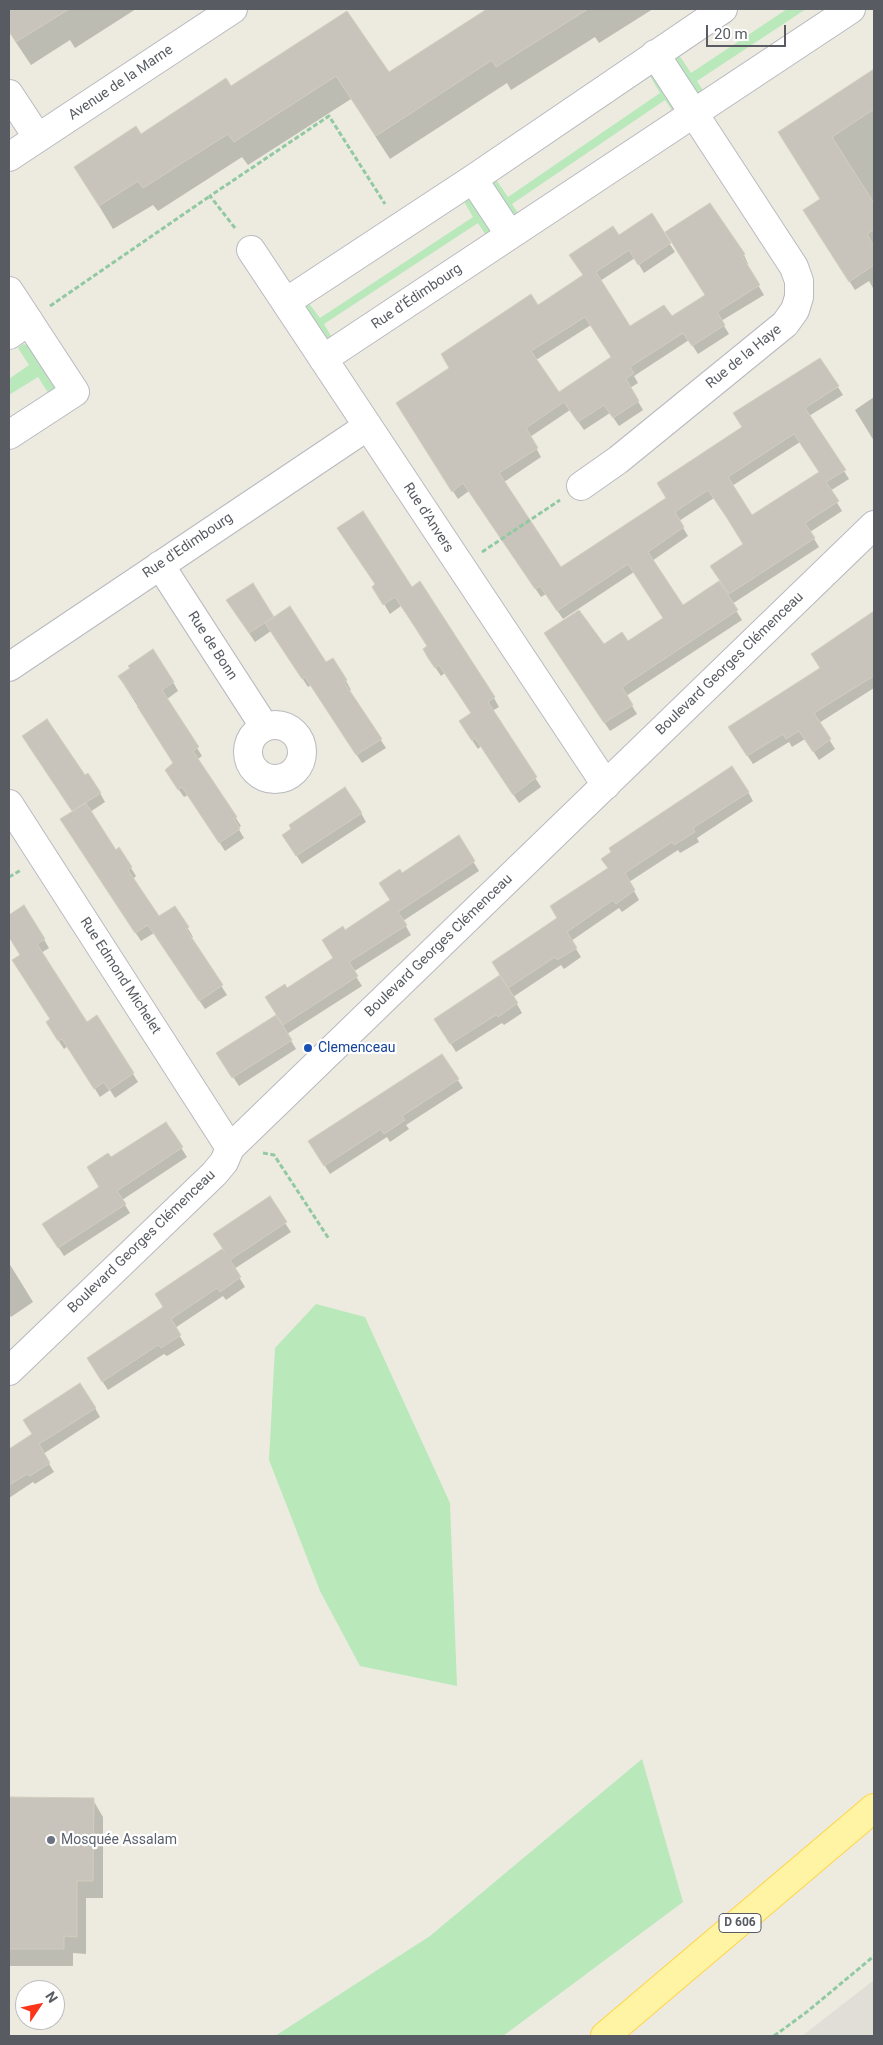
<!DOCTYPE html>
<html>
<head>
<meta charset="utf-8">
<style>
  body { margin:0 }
  #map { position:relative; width:883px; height:2045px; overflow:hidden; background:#edebdf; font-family:Roboto,sans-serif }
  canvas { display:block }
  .frame { position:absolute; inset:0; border:10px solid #585c62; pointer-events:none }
  .north { position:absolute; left:15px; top:1980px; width:50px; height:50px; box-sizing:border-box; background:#fff; border:1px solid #bcbec0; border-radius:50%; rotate:56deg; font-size:14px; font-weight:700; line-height:20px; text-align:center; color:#585c62 }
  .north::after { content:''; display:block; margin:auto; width:18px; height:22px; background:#fa3519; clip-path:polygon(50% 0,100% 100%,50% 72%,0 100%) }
  .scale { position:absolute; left:706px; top:25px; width:80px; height:22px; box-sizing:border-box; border:2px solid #585c62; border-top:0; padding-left:6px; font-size:15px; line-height:18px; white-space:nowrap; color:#585c62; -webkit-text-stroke:4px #fff; paint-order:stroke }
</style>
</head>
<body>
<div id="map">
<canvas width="883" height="2045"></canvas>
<div class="frame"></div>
<div class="north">N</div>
<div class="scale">20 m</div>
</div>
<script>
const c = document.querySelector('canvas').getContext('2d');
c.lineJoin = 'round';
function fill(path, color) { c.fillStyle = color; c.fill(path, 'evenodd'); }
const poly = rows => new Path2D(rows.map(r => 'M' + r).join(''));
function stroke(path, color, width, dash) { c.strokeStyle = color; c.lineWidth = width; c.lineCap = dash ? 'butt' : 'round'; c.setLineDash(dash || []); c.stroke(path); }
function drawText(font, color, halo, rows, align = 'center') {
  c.font = font + ' Roboto,sans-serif'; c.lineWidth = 4.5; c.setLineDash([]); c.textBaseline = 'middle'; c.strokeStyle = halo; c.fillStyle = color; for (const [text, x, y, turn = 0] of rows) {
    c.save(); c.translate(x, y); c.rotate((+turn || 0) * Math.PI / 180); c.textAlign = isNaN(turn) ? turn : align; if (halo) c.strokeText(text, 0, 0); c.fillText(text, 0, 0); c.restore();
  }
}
fill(poly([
  [874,1980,874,2036,802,2036]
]), '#e0ded7');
fill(poly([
  [787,9,806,9,697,81,706,95,698,98,674,62,675,58,679,55,691,73],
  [654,73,678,107,674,113,665,100,512,204,520,216,515,220,491,184,497,181,508,197,660,93,650,76],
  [470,197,492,231,487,237,478,223,324,324,334,341,330,344,303,306,308,302,320,318,473,217,463,200],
  [23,344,28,345,56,387,55,391,49,394,38,377,9,395,9,379,29,365,18,348],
  [316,1304,365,1317,450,1503,457,1686,360,1666,320,1591,269,1460,275,1348],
  [642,1759,683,1902,503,2036,275,2036,430,1936]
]), '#b9e8bb');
fill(poly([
  [9,9,136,9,75,48,70,40,31,65,9,32],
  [489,9,494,16,505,9,653,9,599,43,595,37,511,90,507,83,390,159,351,99,248,165,242,157,158,211,153,205,113,229,76,168,231,88,347,12,388,74],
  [874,70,874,290,869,281,855,290,809,219,822,199,780,133],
  [709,204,744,255,748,264,746,265,764,295,721,321,729,334,698,354,689,340,634,376,638,383,630,388,643,410,619,426,610,413,584,430,570,410,530,437,541,457,504,482,561,569,667,499,659,484,838,387,843,395,809,416,849,479,830,491,842,511,810,532,819,547,732,604,742,620,626,696,637,714,610,731,551,642,603,646,627,643,665,619,634,572,563,619,546,594,541,597,469,491,458,499,402,412,451,368,584,276,619,237,651,215,675,252,644,273,635,258,600,281,630,328,672,318,707,296],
  [591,325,612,358,559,394,536,360],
  [800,442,820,473,752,517,732,486],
  [714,498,745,545,711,567,721,582,682,607,652,561,688,536,679,521],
  [874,397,874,441,855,410],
  [420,583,494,698,499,707,492,711,541,787,519,803,481,746,478,749,465,730,472,714,445,673,441,676,435,667,428,647,401,606,390,614,374,587,412,588],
  [233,610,274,619,346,681,351,690,349,691,386,748,362,763,311,685,308,687,271,631,255,642],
  [874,612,874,688,819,723,835,749,819,760,805,739,792,747,789,742,753,764,735,737,822,669,812,654],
  [173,682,178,691,167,699,202,756,198,759,241,826,238,828,244,838,225,851,188,795,184,797,171,779,175,764,124,685],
  [29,745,84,777,100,793,105,802,90,812,116,851,131,868,136,876,133,879,159,918,175,907,193,937,191,938,227,995,205,1009,154,933,141,941,67,828,74,812],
  [748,792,753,801,697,838,699,842,680,853,678,850,629,882,639,900,622,912,619,908,571,941,581,957,564,969,561,965,513,997,522,1013,504,1025,502,1023,456,1052,436,1020,501,975,559,918,551,906],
  [361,813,366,822,302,864,289,844],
  [458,837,479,871,403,921,411,935,353,972,362,986,287,1034,296,1049,239,1086,218,1054,277,1015,287,989,334,958,345,931,391,901,402,874],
  [24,906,49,948,41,953,87,1024,97,1016,138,1082,115,1098,110,1090,100,1097,68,1046,64,1049,52,1031,51,1020,22,955,9,936,9,916],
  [457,1079,463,1088,406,1125,409,1129,390,1142,387,1137,330,1174,315,1150],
  [166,1124,187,1157,122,1200,130,1213,64,1256,49,1233,101,1187,111,1159],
  [285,1223,291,1232,234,1269,245,1287,226,1300,223,1296,175,1328,185,1345,167,1356,164,1354,108,1390,93,1367,164,1307,156,1294,223,1249],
  [9,1263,33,1302,11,1317,9,1314],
  [95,1408,100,1417,43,1454,54,1472,35,1484,33,1482,9,1498,9,1450,33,1435],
  [9,1799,93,1800,103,1817,103,1898,86,1898,86,1954,73,1953,73,1966,9,1966]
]), '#0003');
const building = poly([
  [9,9,69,9,16,42,9,31,9,9],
  [487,9,588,9,496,67,492,60,376,136,336,76,234,142,228,134,143,188,138,181,99,206,74,167,136,126,141,134,226,78,231,86,347,11,389,72,487,9],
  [874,69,874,109,832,137,874,203,874,229,867,234,874,247,874,265,849,282,803,210,820,199,778,132,874,69],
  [710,203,745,254,742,256,760,285,717,312,725,325,692,346,683,333,630,367,634,373,626,379,639,401,613,418,604,405,578,422,564,402,526,428,538,448,499,473,561,567,666,498,657,483,742,427,733,413,820,358,839,386,805,408,846,470,826,482,839,501,805,523,815,538,729,594,710,566,743,544,727,518,708,490,675,512,684,527,648,552,683,605,719,581,738,610,622,687,633,705,604,723,544,633,579,610,604,644,622,632,628,641,663,618,628,564,557,611,540,586,535,589,463,483,452,492,396,403,449,368,441,354,531,294,538,305,583,275,569,255,613,226,619,235,652,213,671,243,638,265,629,250,596,272,630,326,664,305,672,316,705,295,665,232,710,203],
  [585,317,611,357,559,392,531,351,585,317],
  [794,434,819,472,752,515,728,477,794,434],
  [363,511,412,587,420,581,495,697,488,702,537,777,513,795,475,738,472,741,459,721,471,713,439,665,435,668,428,658,423,649,427,646,411,621,395,597,383,605,372,587,375,584,337,528,363,511],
  [253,583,274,617,249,633,226,600,253,583],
  [290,606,326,662,333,658,347,680,344,682,382,739,356,755,305,677,302,679,265,623,290,606],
  [874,611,874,676,814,713,831,739,813,752,799,731,786,739,783,734,747,756,728,727,820,668,811,654,874,611],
  [153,649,174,682,162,690,199,747,193,751,237,817,234,819,240,829,219,843,182,787,178,790,165,770,173,763,137,706,139,705,118,676,130,668,128,666,153,649],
  [47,719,85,775,88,773,101,793,72,811,22,736,47,719],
  [732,766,749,792,693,828,695,832,674,845,672,842,625,873,635,890,616,904,613,900,567,932,577,948,557,960,555,957,508,988,492,962,557,918,550,906,608,868,601,859,611,852,609,848,732,766],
  [345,787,362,813,296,856,282,835,291,829,289,825,345,787],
  [86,803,116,850,119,847,132,867,128,870,159,916,175,906,189,927,186,929,223,985,199,1001,148,925,135,933,60,819,86,803],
  [459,835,475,861,398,912,407,925,349,962,358,976,283,1025,265,997,285,984,287,988,333,958,322,940,343,926,345,930,390,900,379,883,400,869,402,873,459,835],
  [24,905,45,939,37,944,87,1022,97,1015,134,1073,109,1090,104,1082,94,1089,62,1039,58,1041,46,1022,50,1019,12,960,20,955,9,937,9,915,24,905],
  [500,975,518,1003,498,1017,496,1015,450,1044,434,1019,500,975],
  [276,1015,292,1040,232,1078,216,1053,276,1015],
  [442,1054,459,1079,402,1116,405,1120,384,1134,381,1129,324,1166,308,1141,442,1054],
  [166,1122,183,1147,117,1191,126,1204,58,1248,42,1224,99,1187,87,1167,108,1153,111,1157,166,1122],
  [270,1196,287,1222,230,1260,241,1277,220,1292,217,1288,171,1319,181,1335,161,1348,158,1345,102,1382,87,1358,163,1307,155,1294,222,1249,225,1252,213,1234,270,1196],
  [80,1383,96,1408,39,1444,50,1463,30,1476,27,1474,9,1485,9,1449,32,1434,23,1420,80,1383],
  [9,1797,94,1798,93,1881,77,1881,77,1937,64,1936,64,1949,9,1949,9,1797]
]);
fill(building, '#c8c4bc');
stroke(building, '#d2cdbd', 1);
const minor = poly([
  [9,94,38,138],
  [9,157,233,9],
  [473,179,510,235],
  [251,250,606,785],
  [9,291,75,392,9,435],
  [286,302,473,179,723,9],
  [9,335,29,321],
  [323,359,851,9],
  [581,486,618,460,785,324,795,310,799,297,799,281,794,267,655,54],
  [160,565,264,726],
  [9,667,368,426],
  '248 752a27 27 0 1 1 54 0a27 27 0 1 1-54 0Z',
  [9,804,230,1148]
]);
const tertiary = poly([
  [9,1371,214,1174,224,1162,230,1148,874,525]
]);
const primary = poly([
  [605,2036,874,1808]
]);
stroke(minor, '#b8bac0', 30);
stroke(tertiary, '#b8bac0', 30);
stroke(primary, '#ffd447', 30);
stroke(poly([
  [235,228,210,196,329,116,385,204],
  [50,306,210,196],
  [482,552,560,500],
  [9,877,21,870],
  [263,1153,274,1155,329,1239],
  [774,2036,808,2011,874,1956]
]), '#91c9a3', 3, [5, 2.5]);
stroke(minor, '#fff', 28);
stroke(tertiary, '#fff', 28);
stroke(primary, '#fff4a3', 28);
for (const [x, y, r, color] of [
  [308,1048,5,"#1a4fb4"],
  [51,1840,5,"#6b7280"]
]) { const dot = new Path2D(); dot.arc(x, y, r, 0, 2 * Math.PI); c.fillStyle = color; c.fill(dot); stroke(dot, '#fff', 2); }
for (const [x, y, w] of [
  [740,1923,42]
]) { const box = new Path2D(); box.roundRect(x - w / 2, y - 9.5, w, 19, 4); c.fillStyle = '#fff'; c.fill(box); stroke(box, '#585c62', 1); }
drawText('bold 12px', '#585c62', null, [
  ["D 606",740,1923]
]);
drawText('14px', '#585c62', '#fff', [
  ["Avenue de la Marne",121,83,-34],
  ["Rue d’Édimbourg",417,297,-34],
  ["Rue de la Haye",744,357,-39],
  ["Rue d'Anvers",428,518,57],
  ["Rue d'Edimbourg",188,546,-34],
  ["Rue de Bonn",212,646,57],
  ["Boulevard Georges Clémenceau",730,664,-44],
  ["Boulevard Georges Clémenceau",439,946,-44],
  ["Rue Edmond Michelet",120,976,57],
  ["Boulevard Georges Clémenceau",142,1242,-44]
]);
drawText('14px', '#164399', '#fff', [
  ["Clemenceau",318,1048]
], 'left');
drawText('14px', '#5b616d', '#fff', [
  ["Mosquée Assalam",61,1840]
], 'left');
</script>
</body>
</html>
